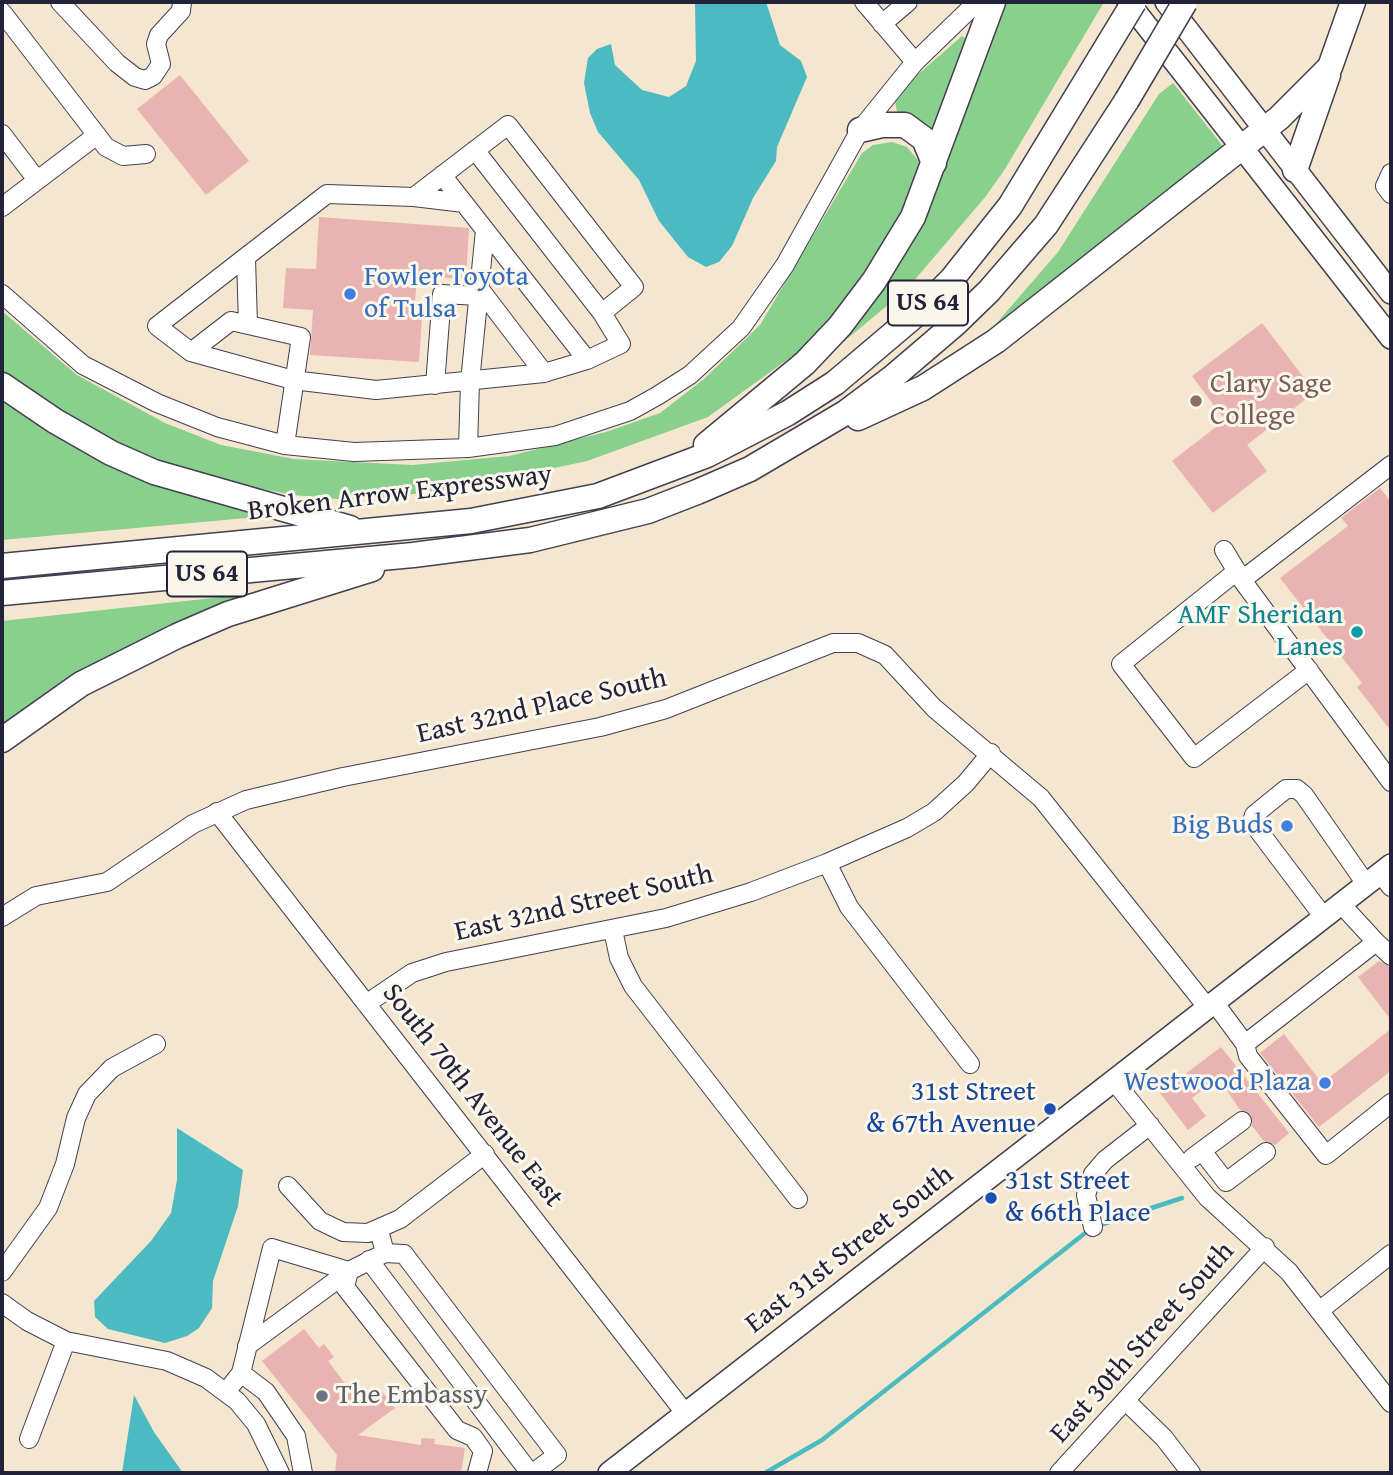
<!DOCTYPE html>
<html>
<head>
<meta charset="utf-8">
<style>
  body { margin:0 }
  #map { position:relative; width:1393px; height:1475px; overflow:hidden; background:#f5e6cf; font-family:"Gentium Book Plus",serif }
  canvas { display:block }
  .frame { position:absolute; inset:0; border:4px solid #22223b; pointer-events:none }
</style>
</head>
<body>
<div id="map">
<canvas width="1393" height="1475"></canvas>
<div class="frame"></div>
</div>
<script>
const c = document.querySelector('canvas').getContext('2d');
c.lineJoin = 'round';
function fill(path, color) { c.fillStyle = color; c.fill(path, 'evenodd'); }
const poly = rows => new Path2D(rows.map(r => 'M' + r).join(''));
function stroke(path, color, width, dash) { c.strokeStyle = color; c.lineWidth = width; c.lineCap = dash ? 'butt' : 'round'; c.setLineDash(dash || []); c.stroke(path); }
function drawText(font, color, halo, rows, align = 'center') {
  c.font = font + ' "Gentium Book Plus",serif'; c.lineWidth = 6; c.setLineDash([]); c.textBaseline = 'middle'; c.strokeStyle = halo; c.fillStyle = color; for (const [text, x, y, turn = 0] of rows) {
    c.save(); c.translate(x, y); c.rotate((+turn || 0) * Math.PI / 180); c.textAlign = isNaN(turn) ? turn : align; if (halo) c.strokeText(text, 0, 0); c.fillText(text, 0, 0); c.restore();
  }
}
fill(poly([
  [1008,2,1104,2,1005,169,986,196,907,289,835,349,832,344,854,319,1003,6],
  [962,36,969,41,932,130,897,112,895,101,907,84],
  [1173,83,1222,145,1221,155,988,333,1058,252,1159,94],
  [892,142,907,147,920,163,910,196,898,221,844,302,802,349,708,417,587,461,446,491,349,500,293,495,222,481,160,462,97,435,2,374,2,311,77,375,165,423,221,445,294,459,412,465,509,456,606,432,660,413,704,379,760,325,862,153,873,145],
  [2,397,269,516,2,540],
  [268,592,2,732,2,621]
]), '#88d08b');
fill(poly([
  [695,2,766,2,780,45,801,61,807,77,777,147,776,161,753,198,732,246,719,262,706,267,688,257,659,221,639,180,598,132,590,113,584,83,588,58,597,49,611,44,615,65,642,90,669,97,686,86,696,61],
  [177,1128,243,1170,238,1206,213,1281,212,1308,199,1328,187,1336,165,1343,108,1329,95,1317,94,1301,151,1241,171,1213,177,1180],
  [134,1395,154,1432,183,1473,122,1473]
]), '#4bbac1');
stroke(poly([
  [1097,1226,1182,1198],
  [765,1473,822,1440,1089,1230]
]), '#4bbac1', 4.5);
fill(poly([
  [180,75,249,161,206,195,137,109],
  [319,217,469,228,466,279,417,276,414,316,422,317,419,362,310,355,313,310,283,308,286,268,316,269],
  [1262,323,1315,392,1247,445,1267,471,1213,513,1172,461,1225,420,1192,376],
  [1380,488,1391,502,1391,731,1357,687,1362,683,1280,578,1348,526,1341,518],
  [1379,961,1391,967,1391,1020,1358,977],
  [1391,1029,1391,1068,1387,1074,1319,1127,1260,1053,1284,1034,1322,1083],
  [1221,1047,1289,1133,1275,1145,1264,1141,1252,1126,1251,1115,1240,1110,1218,1077,1192,1098,1206,1116,1188,1130,1160,1093],
  [304,1329,319,1348,324,1344,334,1357,328,1361,360,1403,380,1389,395,1408,358,1435,421,1445,421,1438,435,1439,434,1444,465,1448,461,1473,335,1473,337,1455,262,1361]
]), '#e8b3b0');
const minor = poly([
  [60,2,117,63,135,77,145,80,153,76,161,64,156,44,159,35,181,11,182,2],
  [864,2,915,62],
  [2,12,106,147,123,156,146,154],
  [882,24,908,2],
  [508,125,634,287,602,313,621,344,587,360,544,373,376,390,293,380,191,352,157,326,327,194,414,197,508,125],
  [2,134,37,180],
  [475,150,602,313],
  [1391,173,1385,186,1391,194],
  [442,175,587,360],
  [414,197,464,203],
  [2,207,97,135],
  [246,258,248,325],
  [479,288,544,373],
  [2,294,83,365,157,403,217,427,285,445,354,452,468,448,555,436,630,411,657,396,690,375,741,328,785,265,860,130,915,62,977,2],
  [191,352,231,321,301,337,285,445],
  [435,385,442,294,479,296],
  [468,448,470,382,485,230],
  [1224,550,1242,580,1391,782],
  [1237,571,1121,664,1194,758,1309,670],
  [1242,580,1391,465],
  [217,812,685,1413],
  [827,863,849,907,970,1064],
  [1380,873,1391,887],
  [1323,916,1252,822,1254,815,1286,789,1297,789,1304,795,1366,884],
  [2,917,36,896,107,882,193,824,246,800,343,777,600,727,666,709,833,643,858,643,885,655,934,708,1041,798,1207,1007],
  [613,930,619,958,633,986,798,1199],
  [1376,942,1391,956],
  [1214,1002,1245,1044,1376,942,1340,903],
  [366,1004,412,973,446,962,666,918,751,892,827,863,907,828,934,812,966,783,991,753],
  [1245,1044,1248,1056,1326,1155,1391,1103],
  [1114,1081,1207,1197,1289,1272,1391,1403],
  [1202,1151,1226,1182,1266,1152],
  [1192,1158,1242,1121],
  [288,1186,320,1221,343,1232,368,1233,400,1219,485,1154],
  [1093,1227,1086,1195,1093,1174,1105,1160,1150,1125],
  [385,1253,404,1254,557,1455,533,1473],
  [369,1260,530,1473],
  [349,1271,345,1287,457,1430,473,1437,483,1451,477,1473],
  [2,1272,48,1208,65,1164,76,1118,87,1094,112,1068,156,1044],
  [2,1303,27,1321,66,1341,167,1361,206,1378,237,1401,256,1424,280,1473],
  [1319,1311,1391,1254],
  [247,1346,349,1271],
  [241,1373,266,1392,296,1436,303,1473],
  [226,1392,241,1373,272,1248,349,1271,385,1253,379,1230],
  [1126,1401,1164,1438,1191,1473],
  [29,1439,66,1341],
  [1059,1473,1265,1247]
]);
const major = poly([
  [1128,2,1391,338],
  [1166,2,1391,293],
  [609,1473,1391,865]
]);
const highway = poly([
  [860,130,882,125,905,125,924,139,934,163],
  [1295,170,1328,75],
  [2,385,55,421,111,453,154,472,350,528],
  [858,418,923,388,996,341,1279,118,1330,67,1353,2],
  [706,445,805,363,840,326,874,281,913,217,993,2],
  [2,566,471,521,598,496,707,455,788,413,835,383,920,311,952,279,1010,206,1100,58],
  [2,593,413,555,530,540,648,511,697,492,750,469,845,413,893,377,955,324,989,291,1046,225,1127,100],
  [2,740,81,684,177,636,228,614,372,569]
]);
stroke(minor, '#423f51', 20);
stroke(major, '#423f51', 24);
stroke(highway, '#423f51', 27);
stroke(minor, '#fff', 18);
stroke(major, '#fff', 21);
stroke(highway, '#fff', 24);
const highwayBridge = poly([
  [1100,58,1134,2],
  [1127,100,1185,2]
]);
stroke(highwayBridge, '#423f51', 27, []);
stroke(highwayBridge, '#fff', 24);
for (const [x, y, r, color] of [
  [350,294,7,"#3f7fe0"],
  [1196,401,7,"#8d6e63"],
  [1357,632,7,"#0f9aa8"],
  [1287,826,7,"#3f7fe0"],
  [1325,1083,7,"#3f7fe0"],
  [1050,1109,7,"#1a4fb4"],
  [991,1198,7,"#1a4fb4"],
  [322,1396,7,"#6b7280"]
]) { const dot = new Path2D(); dot.arc(x, y, r, 0, 2 * Math.PI); c.fillStyle = color; c.fill(dot); stroke(dot, '#fbf7ec', 2.5); }
for (const [x, y, w] of [
  [928,303,80],
  [207,574,80]
]) { const box = new Path2D(); box.roundRect(x - w / 2, y - 22.5, w, 45, 5); c.fillStyle = '#fbf7ec'; c.fill(box); stroke(box, '#22223b', 2); }
drawText('bold 26px', '#22223b', null, [
  ["US 64",928,303],
  ["US 64",207,574]
]);
drawText('28px', '#366cbe', '#fbf7ec', [
  ["Fowler Toyota",364,278,"left"],
  ["of Tulsa",364,310,"left"],
  ["Big Buds",1273,826],
  ["Westwood Plaza",1311,1083]
], 'right');
drawText('28px', '#785e54', '#fbf7ec', [
  ["Clary Sage",1210,385],
  ["College",1210,417]
], 'left');
drawText('28px', '#22223b', '#fbf7ec', [
  ["Broken Arrow Expressway",400,494,-7],
  ["East 32nd Place South",542,707,-13],
  ["East 32nd Street South",584,904,-13],
  ["South 70th Avenue East",472,1096,52],
  ["East 31st Street South",850,1250,-38],
  ["East 30th Street South",1143,1343,-48]
]);
drawText('28px', '#0d838f', '#fbf7ec', [
  ["AMF Sheridan",1343,616],
  ["Lanes",1343,648]
], 'right');
drawText('28px', '#164399', '#fbf7ec', [
  ["31st Street",1036,1093],
  ["& 67th Avenue",1036,1125],
  ["31st Street",1005,1182,"left"],
  ["& 66th Place",1005,1214,"left"]
], 'right');
drawText('28px', '#5b616d', '#fbf7ec', [
  ["The Embassy",336,1396]
], 'left');
</script>
</body>
</html>
